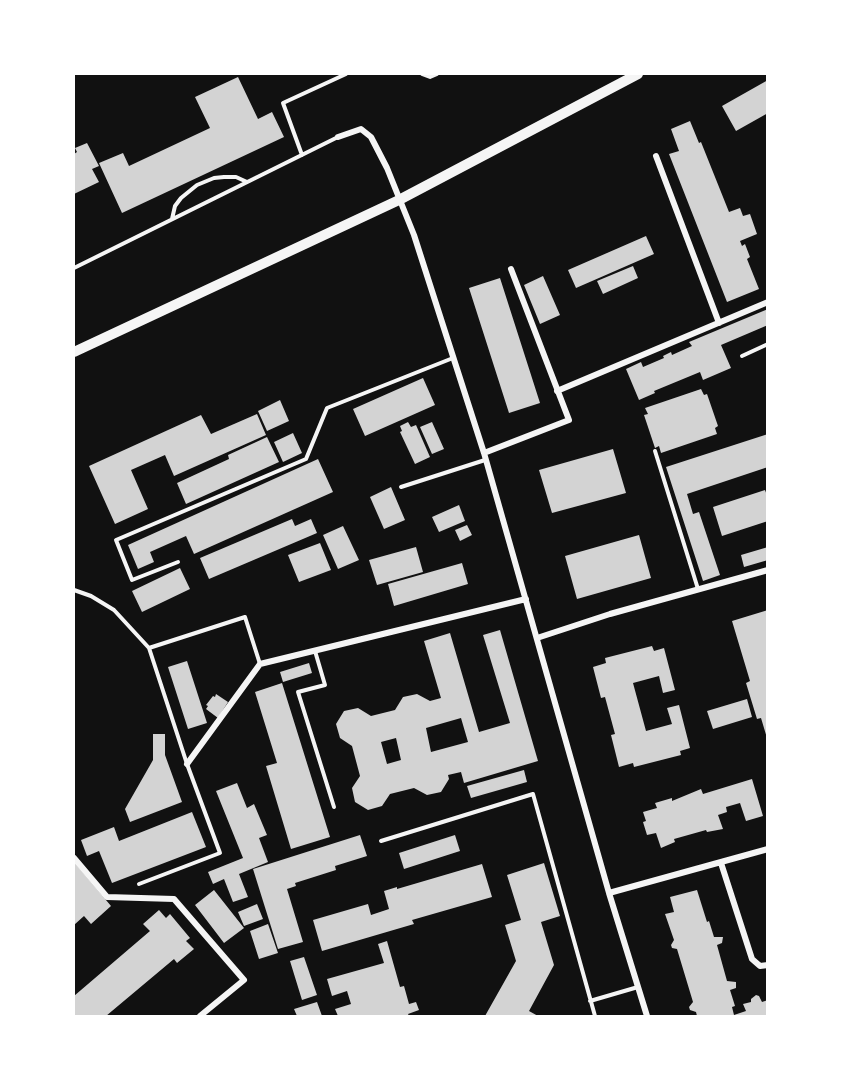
<!DOCTYPE html>
<html>
<head>
<meta charset="utf-8">
<style>
  body { margin:0 }
  #map { position:relative; width:841px; height:1090px; overflow:hidden; background:#111; font-family:Quicksand,sans-serif }
  canvas { display:block }
  .frame { position:absolute; inset:0; border:75px solid #fff; pointer-events:none }
</style>
</head>
<body>
<div id="map">
<canvas width="841" height="1090"></canvas>
<div class="frame"></div>
</div>
<script>
const c = document.querySelector('canvas').getContext('2d');
c.lineJoin = 'round';
function fill(path, color) { c.fillStyle = color; c.fill(path, 'evenodd'); }
const poly = rows => new Path2D(rows.map(r => 'M' + r).join(''));
function stroke(path, color, width, dash) { c.strokeStyle = color; c.lineWidth = width; c.lineCap = dash ? 'butt' : 'round'; c.setLineDash(dash || []); c.stroke(path); }
fill(poly([
  [238,77,258,119,272,112,284,137,122,213,99,163,123,153,129,166,210,128,195,97],
  [768,80,768,113,736,131,722,106],
  [690,121,699,143,701,142,729,212,740,208,743,216,750,214,757,234,740,241,742,246,745,244,750,257,747,259,759,289,727,302,669,154,679,151,671,129],
  [87,143,99,166,92,169,99,182,74,194,74,154,77,152,75,148],
  [646,236,654,254,576,288,568,270],
  [633,266,638,278,603,294,597,281],
  [543,276,560,315,540,324,524,285],
  [500,278,540,403,509,413,469,288],
  [768,309,768,325,721,345,731,368,703,380,700,372,654,391,655,393,639,400,626,369,641,362,643,367,664,358,663,356,671,352,672,355,692,346,689,342],
  [423,378,435,405,365,436,353,409],
  [701,389,704,395,707,394,718,426,715,428,717,434,661,453,659,446,655,448,644,415,648,414,645,408],
  [280,400,289,421,267,431,258,411],
  [257,414,266,435,174,476,165,455,131,470,148,509,115,524,89,466,201,415,211,434],
  [408,422,411,427,416,425,430,457,415,464,400,432,402,431,400,426],
  [432,422,444,449,432,454,420,427],
  [293,433,302,453,283,462,274,442],
  [768,434,768,467,687,494,693,514,699,512,720,575,703,581,666,467],
  [267,437,279,462,186,504,177,483,229,459,228,455],
  [613,449,626,493,552,513,539,470],
  [318,459,333,492,194,554,186,536,150,552,154,562,138,569,128,545],
  [391,487,405,520,384,529,370,497],
  [765,490,768,498,768,521,722,536,713,507],
  [459,505,465,521,439,532,432,517],
  [292,519,295,526,311,519,317,533,209,579,200,558],
  [467,525,472,535,460,541,455,530],
  [343,526,359,560,338,569,323,535],
  [639,535,651,578,577,599,565,556],
  [320,543,331,570,299,582,288,555],
  [416,547,423,572,377,585,369,560],
  [768,547,768,560,744,567,741,555],
  [462,563,468,584,394,606,388,584],
  [180,568,190,589,142,612,132,591],
  [768,610,768,738,767,738,761,718,757,719,746,683,750,681,732,621],
  [500,630,538,761,464,783,461,772,448,775,449,779,441,792,427,795,414,788,390,794,382,806,368,810,355,802,352,788,360,776,352,746,340,738,336,724,344,711,358,708,371,716,395,710,403,697,417,694,430,701,441,698,424,641,450,633,479,732,510,723,483,635],
  [461,718,468,742,431,752,426,728],
  [396,738,401,760,387,764,381,742],
  [652,646,654,651,664,648,675,690,663,693,659,676,633,683,646,731,672,724,667,708,679,705,690,748,680,751,681,755,634,767,633,763,619,767,611,735,615,734,605,697,601,698,593,667,606,663,605,658],
  [187,661,207,723,188,729,168,667],
  [309,663,312,673,283,682,280,672],
  [282,683,330,837,291,849,266,766,277,763,255,692],
  [216,694,228,702,218,718,206,709,208,706,206,705,213,696,215,697],
  [747,699,752,717,713,729,707,711],
  [153,734,165,734,165,755,182,802,130,822,125,809,153,760],
  [524,770,527,782,471,798,467,786],
  [752,779,763,816,746,821,740,803,726,807,727,812,718,815,723,829,707,832,706,830,674,839,675,842,661,848,656,833,647,835,643,822,646,821,643,812,657,808,655,803,672,798,672,801,701,789,703,794],
  [237,783,247,808,254,804,267,835,259,838,268,862,239,874,248,897,233,902,224,879,213,884,208,872,243,858,216,791],
  [192,812,206,847,112,883,99,851,87,856,81,840,114,827,119,841],
  [360,835,367,856,335,866,336,870,295,883,296,886,287,889,303,942,278,949,253,869],
  [455,835,460,851,404,869,399,853],
  [74,862,111,906,91,924,84,916,74,925],
  [544,863,560,916,541,922,554,965,529,1011,538,1016,485,1016,516,961,505,925,521,920,507,875],
  [482,864,492,897,412,920,414,924,322,951,313,920,368,904,371,915,389,909,384,891,397,887,397,889],
  [214,890,244,928,224,943,195,905],
  [697,890,707,922,709,921,714,937,723,937,722,943,717,945,727,981,736,982,736,988,730,990,735,1006,732,1007,734,1015,746,1011,743,1004,751,1002,751,999,756,995,759,996,762,1002,768,1000,768,1016,697,1016,696,1012,690,1010,689,1007,693,1002,677,949,672,948,671,945,674,940,665,914,674,912,670,897],
  [257,904,263,919,244,926,238,912],
  [159,910,166,918,170,914,190,938,186,941,194,949,177,963,174,959,106,1016,74,1016,74,996,150,931,143,924],
  [268,924,278,953,259,959,250,931],
  [387,941,400,987,404,986,409,1004,416,1002,419,1010,408,1014,409,1016,399,1015,338,1016,335,1009,351,1004,347,991,332,996,327,979,384,963,378,944],
  [304,957,317,995,302,1000,290,961],
  [317,1002,322,1016,297,1016,294,1009]
]), '#d3d3d3');
stroke(poly([
  [422,74,430,77,437,74],
  [302,155,283,103,346,74],
  [172,219,175,206,181,198,197,185,214,178,224,177,236,177,247,182],
  [74,268,338,137],
  [742,356,768,344],
  [655,451,698,589],
  [401,487,485,460],
  [178,562,132,580,116,540,306,459,327,408,453,358],
  [74,590,91,596,114,610,149,648,187,764,220,853,139,884],
  [149,648,245,617,260,664],
  [315,651,325,685,298,692,334,807],
  [381,841,533,794,595,1016],
  [590,1001,638,987]
]), '#f5f5f5', 4);
stroke(poly([
  [338,137,361,129,371,137,387,168,414,235,484,453,609,893,647,1016],
  [656,156,719,323],
  [557,391,768,302],
  [484,453,569,420,511,269],
  [537,638,610,614,768,570],
  [187,764,260,664,526,599],
  [74,858,107,897,174,899,244,980,200,1016],
  [721,863,752,959,760,966,768,965],
  [609,893,768,849]
]), '#f5f5f5', 6);
stroke(poly([
  [74,352,399,200,638,74]
]), '#f5f5f5', 10);
</script>
</body>
</html>
